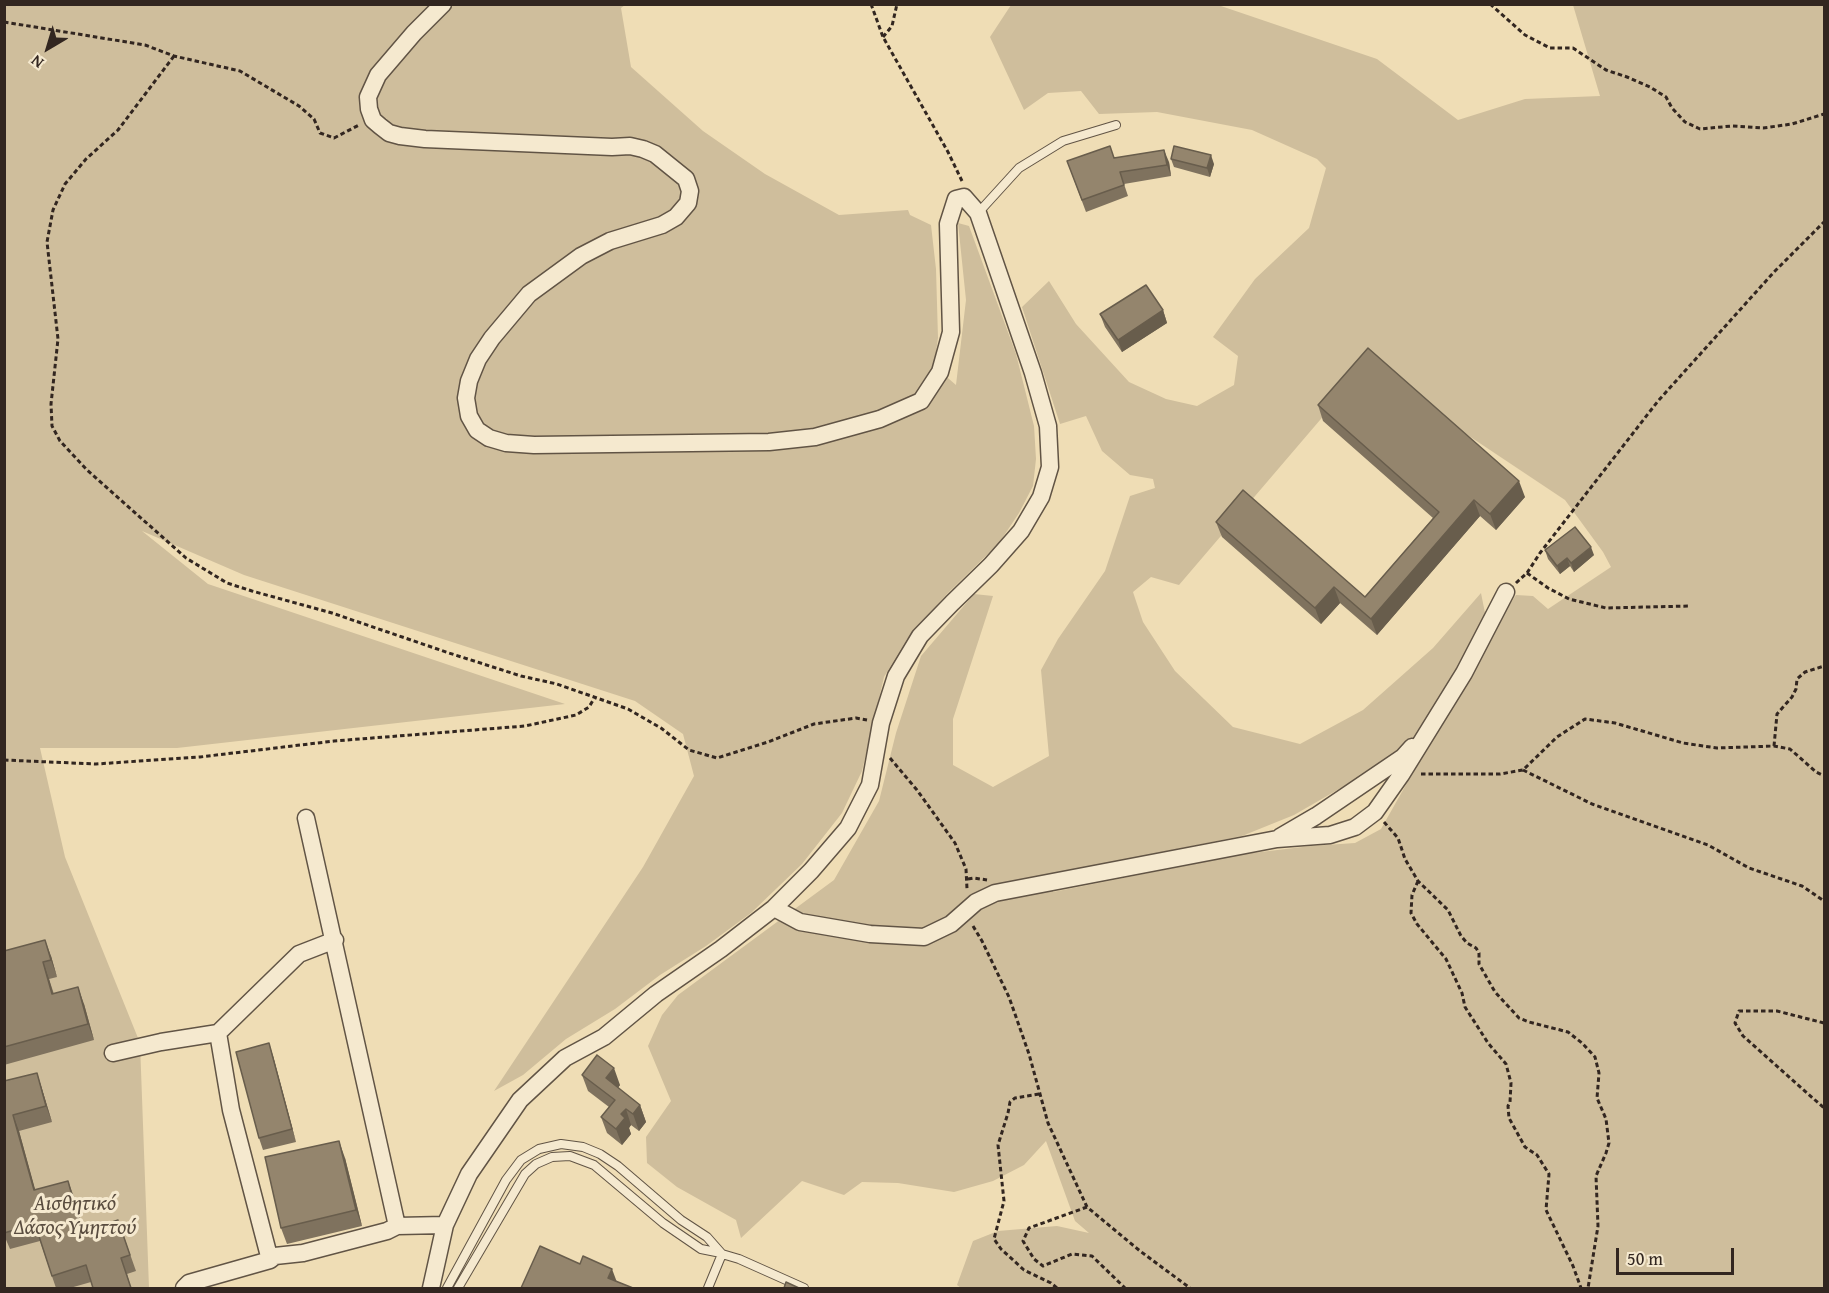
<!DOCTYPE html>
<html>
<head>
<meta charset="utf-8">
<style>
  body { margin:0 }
  #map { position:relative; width:1829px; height:1293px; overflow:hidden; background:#efddb5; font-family:"Gentium Book Plus",serif }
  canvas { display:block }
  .frame { position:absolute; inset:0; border:6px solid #322620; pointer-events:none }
  .north { position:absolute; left:18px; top:18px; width:60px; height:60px; -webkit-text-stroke:4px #f5e9cf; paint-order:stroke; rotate:218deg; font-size:16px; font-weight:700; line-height:24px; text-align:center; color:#322620 }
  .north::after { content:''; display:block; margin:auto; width:21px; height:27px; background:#322620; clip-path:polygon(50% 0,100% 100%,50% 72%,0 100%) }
  .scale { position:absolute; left:1616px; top:1248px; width:118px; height:27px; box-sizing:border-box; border:3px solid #322620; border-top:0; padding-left:8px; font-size:18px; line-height:21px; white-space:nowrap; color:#322620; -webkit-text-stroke:4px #f5e9cf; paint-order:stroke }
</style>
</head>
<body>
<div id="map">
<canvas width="1829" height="1293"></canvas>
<div class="frame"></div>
<div class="north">N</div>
<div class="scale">50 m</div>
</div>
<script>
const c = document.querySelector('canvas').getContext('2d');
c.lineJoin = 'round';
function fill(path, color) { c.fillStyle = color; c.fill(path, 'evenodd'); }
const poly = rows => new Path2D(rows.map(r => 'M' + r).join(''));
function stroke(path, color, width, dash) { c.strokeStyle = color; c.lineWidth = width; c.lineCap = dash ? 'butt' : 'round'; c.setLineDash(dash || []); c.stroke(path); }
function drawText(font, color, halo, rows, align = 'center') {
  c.font = font + ' "Gentium Book Plus",serif'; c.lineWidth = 6; c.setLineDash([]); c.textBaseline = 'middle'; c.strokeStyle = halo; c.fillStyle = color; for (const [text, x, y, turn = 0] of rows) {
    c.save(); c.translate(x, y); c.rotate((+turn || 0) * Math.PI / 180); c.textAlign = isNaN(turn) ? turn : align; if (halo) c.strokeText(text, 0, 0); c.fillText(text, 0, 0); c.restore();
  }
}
fill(poly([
  [1182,4,1218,5,1377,59,1458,120,1525,99,1600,96,1573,5,1824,5,1824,1288,961,1288,957,1285,973,1241,998,1231,1057,1226,1089,1233,1075,1221,1046,1141,1024,1165,993,1181,954,1192,898,1183,862,1182,844,1195,802,1181,741,1238,736,1220,677,1187,647,1163,646,1137,671,1101,648,1046,662,1015,678,995,834,880,879,801,896,733,921,656,974,594,993,596,953,719,953,765,993,787,1049,756,1041,670,1058,639,1105,571,1130,496,1155,488,1153,479,1130,475,1102,451,1086,416,1060,424,1022,307,1049,281,1076,324,1129,382,1166,399,1197,406,1234,385,1238,356,1213,337,1255,279,1309,228,1326,168,1317,159,1252,130,1157,112,1099,114,1081,91,1048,93,1024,110,990,37,1011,5],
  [1373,358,1436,414,1565,500,1603,552,1611,567,1548,609,1533,596,1516,595,1496,625,1381,829,1355,843,1311,846,1244,854,1053,892,1051,874,1242,836,1294,815,1365,774,1394,754,1419,732,1453,679,1485,613,1481,593,1433,648,1363,710,1300,744,1233,727,1175,671,1143,622,1133,592,1151,577,1179,585],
  [4,5,625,5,621,8,631,67,703,131,765,174,839,215,908,210,910,215,931,225,936,269,938,338,934,366,956,385,966,300,958,223,969,226,1016,354,1034,426,1036,459,1033,486,1019,513,999,543,947,594,907,639,884,677,862,771,842,813,802,864,751,913,706,946,660,975,615,1009,566,1039,523,1075,494,1091,643,867,694,776,683,734,635,701,244,575,142,531,208,584,565,704,177,748,40,748,65,857,140,1043,149,1288,5,1288]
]), '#cfbe9c');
const lane = poly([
  [978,213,1019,168,1063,141,1116,125],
  [447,1288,506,1180,521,1160,539,1149,561,1144,583,1147,600,1154,618,1166,681,1220,707,1237,722,1254],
  [458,1288,525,1174,536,1164,552,1157,570,1156,594,1165,663,1223,701,1249,721,1253],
  [708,1288,722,1254,739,1259,804,1288]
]);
const street = poly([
  [306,818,397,1226],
  [1280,837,1316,816,1403,757,1412,747],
  [774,908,800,922,870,934,924,937,951,924,976,902,995,893,1277,839,1330,835,1355,827,1375,812,1401,775,1464,673,1506,592],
  [218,1033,231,1110,270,1260],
  [113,1053,161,1042,218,1033,299,954,335,940],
  [184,1288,189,1283,270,1260,275,1256,303,1253,387,1231,397,1226,445,1225],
  [431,1288,445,1225,469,1174,520,1100,565,1058,604,1037,656,994,721,949,774,908,811,871,848,828,870,785,881,723,896,676,920,636,952,603,991,565,1021,531,1041,497,1050,467,1048,426,1033,373,978,213,964,197,956,199,948,224,951,332,940,372,921,401,880,419,815,437,769,442,534,445,506,443,489,438,477,430,469,416,466,398,469,381,478,359,492,338,529,294,581,256,610,241,662,225,676,217,688,203,690,191,686,179,655,154,643,149,630,146,612,147,425,139,400,136,389,133,380,126,373,120,369,109,368,97,378,75,414,33,443,4]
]);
stroke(lane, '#615445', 10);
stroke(street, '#615445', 19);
stroke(poly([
  [871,4,883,37,948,152,962,181],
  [1490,4,1525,35,1550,48,1573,48,1606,70,1627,77,1650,87,1666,97,1672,108,1685,122,1700,129,1732,126,1763,128,1792,124,1824,114],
  [4,22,145,45,174,56,240,71,299,106,314,119,320,133,334,138,359,125],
  [883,37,892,26,897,4],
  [174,56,118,130,86,159,65,184,53,210,47,242,58,339,51,404,52,426,60,441,87,470,186,558,227,583,252,591,332,613,449,653,521,676,557,684,628,709,661,728,689,750,717,758,768,742,814,724,856,718,867,720],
  [1527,573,1548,588,1569,599,1606,608,1689,606],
  [1516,583,1527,573,1540,553,1658,401,1774,272,1824,222],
  [1774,746,1777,714,1792,697,1796,689,1797,679,1805,672,1824,666],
  [890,758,917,790,955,843,966,869,967,889],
  [4,760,96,764,200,757,334,741,525,726,576,715,589,707,595,697],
  [1523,770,1592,804,1708,845,1749,868,1802,886,1824,901],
  [1421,774,1500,774,1523,770,1557,737,1585,719,1615,723,1683,743,1717,748,1774,746,1790,749,1816,772,1824,776],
  [1384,822,1398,838,1405,859,1418,881,1448,910,1461,936,1467,943,1476,948,1479,953,1479,964,1495,992,1519,1018,1529,1022,1568,1032,1582,1043,1595,1057,1599,1073,1597,1098,1606,1119,1609,1143,1606,1153,1596,1176,1598,1226,1588,1288],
  [968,879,974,878,987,880],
  [1418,881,1412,895,1411,913,1417,924,1446,959,1462,993,1465,1007,1488,1043,1506,1064,1511,1083,1510,1102,1508,1106,1509,1118,1525,1147,1537,1155,1549,1174,1546,1210,1573,1266,1581,1288],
  [973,926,982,941,1009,997,1029,1054,1048,1123,1087,1207,1140,1251,1190,1288],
  [1824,1023,1777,1011,1739,1011,1735,1023,1743,1036,1824,1108],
  [1039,1094,1015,1098,1010,1102,1008,1113,998,1145,1004,1201,994,1239,1001,1249,1024,1270,1051,1283,1057,1288],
  [1087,1207,1029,1228,1023,1241,1034,1259,1043,1266,1072,1254,1092,1256,1125,1288]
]), '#322620', 3, [4.5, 3]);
stroke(lane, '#f5e9cf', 8);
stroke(street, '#f5e9cf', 16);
fill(poly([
  [1171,159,1214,164,1210,177,1174,167],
  [1067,161,1169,162,1171,176,1124,184,1128,196,1086,212],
  [1163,310,1167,323,1122,352,1105,327,1100,314],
  [1318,405,1525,497,1496,530,1480,516,1377,635,1340,603,1321,624,1222,537,1216,522,1365,597,1433,518,1323,421],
  [1545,550,1594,555,1574,572,1570,566,1560,574,1548,559],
  [4,951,51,956,57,977,49,979,54,994,84,1004,94,1040,4,1065],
  [273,1056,296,1142,263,1150,259,1138],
  [37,1073,42,1089,52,1122,19,1131,35,1190,74,1197,83,1231,118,1220,136,1271,127,1274,131,1288,93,1288,91,1282,70,1288,56,1288,40,1241,10,1249,4,1235,4,1081],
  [582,1075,620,1085,618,1088,640,1105,646,1122,639,1131,631,1125,629,1128,631,1134,622,1145,607,1133,601,1117,609,1107,588,1091],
  [345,1158,362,1226,287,1244,281,1228]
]), '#7f725e');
fill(poly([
  [1164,150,1169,162,1171,176,1167,165],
  [1211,155,1214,164,1210,177,1207,168],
  [1163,310,1167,323,1122,352,1118,340],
  [1519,481,1525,497,1496,530,1490,514],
  [1474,500,1480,516,1377,635,1371,619],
  [1591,547,1594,555,1574,572,1571,563],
  [1567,558,1570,566,1560,574,1557,566],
  [1334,587,1340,603,1321,624,1315,608],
  [45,940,51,956,57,977,51,960],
  [43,962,49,979,58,1011,52,994],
  [78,987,84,1004,94,1040,88,1024],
  [269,1043,273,1056,296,1142,292,1129],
  [614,1068,620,1085,612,1095,606,1078],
  [37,1073,42,1089,52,1122,46,1106],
  [640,1105,646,1122,639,1131,633,1114],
  [626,1109,631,1125,629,1128,631,1134,622,1145,616,1129,621,1114],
  [13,1115,19,1131,40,1207,34,1190],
  [339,1141,345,1158,362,1226,356,1210],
  [68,1181,74,1197,88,1248,82,1232],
  [612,1269,618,1285,608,1278]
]), '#685d4c');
const building = poly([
  [1110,146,1114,158,1164,150,1167,165,1120,172,1124,185,1082,200,1067,161,1110,146],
  [1174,146,1211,155,1207,168,1171,159,1174,146],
  [1146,285,1163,310,1118,340,1100,314,1146,285],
  [1368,348,1519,481,1490,514,1474,500,1371,619,1334,587,1315,608,1216,522,1243,490,1365,597,1439,512,1318,405,1368,348],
  [1575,527,1591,547,1571,563,1567,558,1557,566,1545,550,1575,527],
  [45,940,51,960,43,962,52,994,78,987,88,1024,4,1047,4,951,45,940],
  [269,1043,292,1129,259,1138,236,1052,269,1043],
  [597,1055,614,1068,606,1078,640,1105,633,1114,626,1109,621,1114,625,1118,616,1129,601,1117,615,1100,582,1075,597,1055],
  [37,1073,46,1106,13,1115,34,1190,68,1181,82,1232,118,1220,130,1255,121,1258,131,1288,93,1288,86,1265,52,1276,35,1224,4,1233,4,1081,37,1073],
  [339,1141,356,1210,281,1228,265,1157,339,1141],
  [540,1246,580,1264,583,1256,612,1269,608,1278,633,1288,521,1288,540,1246],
  [786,1282,799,1288,784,1288,786,1282]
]);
fill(building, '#94856d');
stroke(building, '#685d4c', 1.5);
drawText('italic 21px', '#594c3f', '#f5e9cf', [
  ["Αισθητικό",75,1205],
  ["Δάσος Υμηττού",75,1229]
]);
</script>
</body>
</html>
